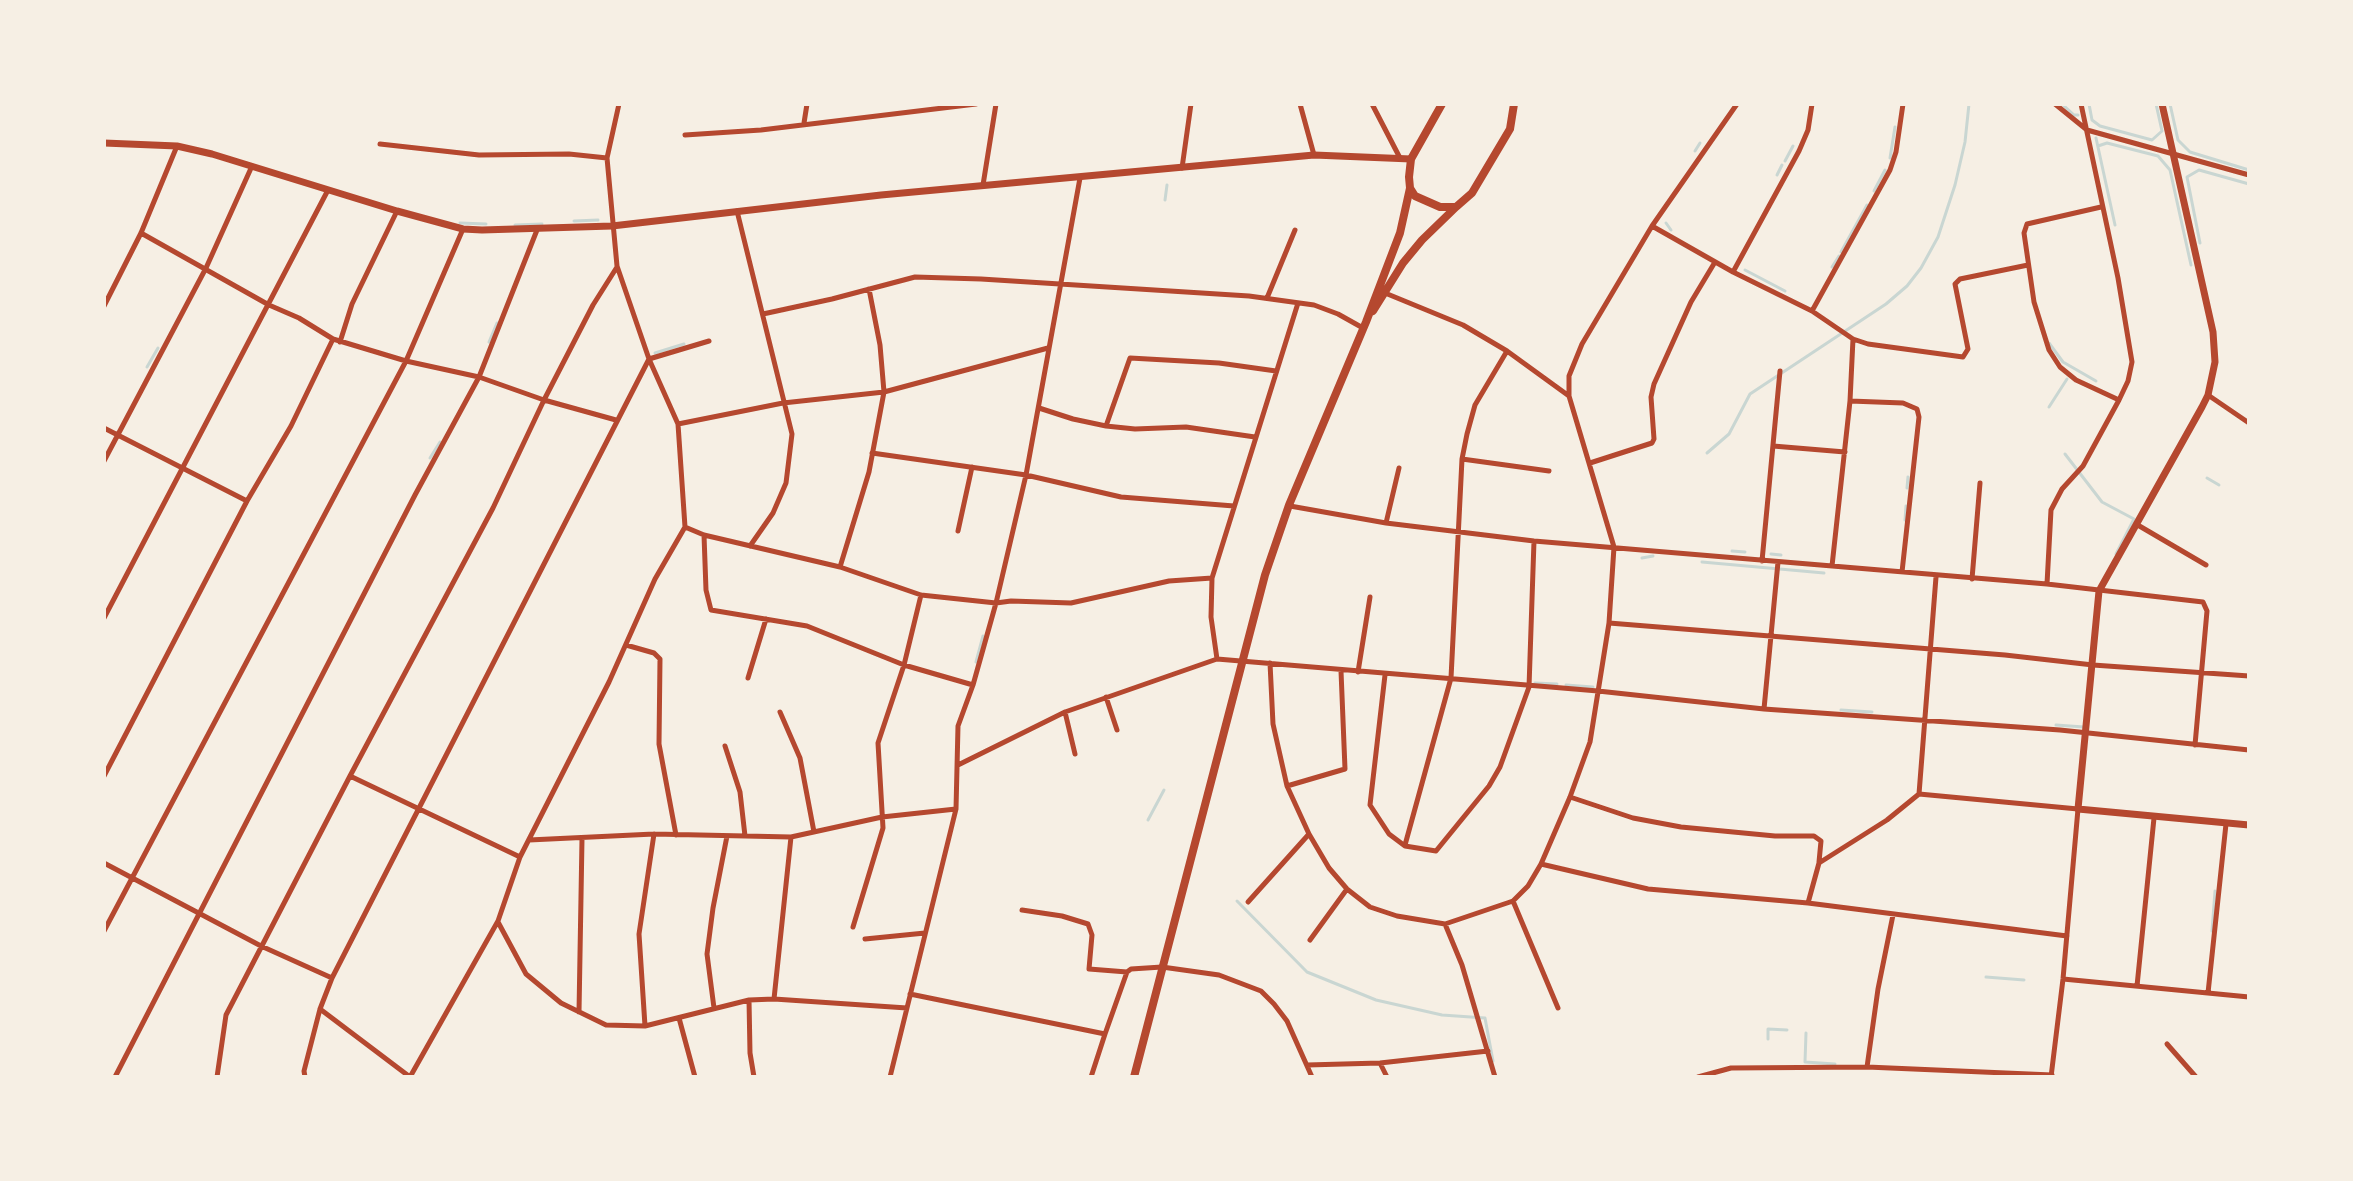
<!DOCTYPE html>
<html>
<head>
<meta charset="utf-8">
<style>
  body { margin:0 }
  #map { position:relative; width:2353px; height:1181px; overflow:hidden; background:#f6efe4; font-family:"DejaVu Sans",sans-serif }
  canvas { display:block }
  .frame { position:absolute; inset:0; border:106px solid #f6efe4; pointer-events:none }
</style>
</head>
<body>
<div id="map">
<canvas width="2353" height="1181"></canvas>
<div class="frame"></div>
</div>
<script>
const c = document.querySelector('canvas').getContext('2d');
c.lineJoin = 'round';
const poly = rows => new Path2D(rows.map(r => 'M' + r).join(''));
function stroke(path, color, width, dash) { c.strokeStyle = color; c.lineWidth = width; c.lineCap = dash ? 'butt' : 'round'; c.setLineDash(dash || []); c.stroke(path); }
stroke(poly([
  [2062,104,2074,115,2078,115],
  [2089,104,2092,120,2100,126,2152,140,2162,131,2156,104],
  [2170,104,2178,140,2190,152,2249,170],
  [2096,138,2115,225],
  [2098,146,2107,143,2158,156,2170,170,2191,265],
  [1695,151,1700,143],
  [1890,158,1895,127],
  [1785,161,1793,146],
  [1777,175,1782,165],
  [1874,191,1885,170],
  [1165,200,1167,185],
  [574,221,598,220],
  [460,223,486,224],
  [1666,223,1671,230],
  [515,225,542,224],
  [2200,243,2187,177,2199,170,2249,184],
  [1841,252,1867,205],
  [1832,267,1839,256],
  [1745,270,1785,291],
  [489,342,497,323],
  [2049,343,2063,362,2096,381],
  [655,353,684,344],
  [147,367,158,348],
  [2049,407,2067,379],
  [1707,453,1729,434,1750,394,1886,304,1907,286,1921,268,1938,237,1955,185,1965,142,1969,104],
  [2065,454,2102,502,2134,519,2116,554],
  [430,458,440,442],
  [2207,478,2219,485],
  [1907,488,1908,477],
  [1905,520,1906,506],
  [1732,551,1745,552],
  [1771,554,1781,555],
  [1642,558,1653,556],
  [1702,562,1824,573],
  [976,662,983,636],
  [1535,683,1557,684],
  [1566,685,1593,687],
  [1841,710,1872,712],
  [2056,725,2084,727],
  [1148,820,1164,790],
  [1237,901,1307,972,1376,1000,1442,1015,1485,1018,1493,1061],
  [2212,931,2215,891],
  [1986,977,2024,980],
  [1806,1033,1805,1062,1835,1064],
  [1768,1039,1768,1029,1787,1030]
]), '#c9d6d2', 3);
stroke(poly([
  [619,104,607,158,617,266,649,359,678,424,685,527,704,535,840,567,921,595,996,603,1011,601,1071,603,1169,581,1212,578],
  [1300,104,1314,155],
  [1372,104,1400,158],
  [1812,104,1808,130,1799,151,1733,272,1812,311,1853,339,1868,344,1963,357,1968,349,1955,284,1960,279,2028,265],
  [2055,104,2087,130,2249,175],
  [804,123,807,104],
  [685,135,761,130,976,104],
  [380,144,479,155,569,154,607,158],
  [1182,168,1191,104],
  [983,185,996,104],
  [2101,207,2027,224,2024,233,2034,302,2049,350,2060,367,2076,380,2119,400],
  [737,211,792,434,786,483,773,513,750,546],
  [1652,226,1733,272],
  [141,233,269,305,299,318,333,339,406,361,479,377,544,400,616,420],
  [1267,298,1295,230],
  [104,306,141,233,177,146],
  [1812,311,1890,170,1896,152,1903,104],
  [763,314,832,299,915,277,981,279,1249,296,1314,305,1338,314,1363,328],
  [340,342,352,304,397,211],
  [2208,395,2249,423],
  [1569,396,1569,376,1582,344,1652,226,1737,104],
  [1850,401,1903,403,1917,409,1919,417,1902,572],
  [1039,408,1073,419,1106,426,1135,429,1186,427,1255,437],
  [678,424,783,403,884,392,1048,348],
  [1106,426,1130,358,1219,363,1276,371],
  [104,428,247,501],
  [1773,446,1845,452],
  [872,453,1026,475,1121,497,1234,506],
  [1462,459,1549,471],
  [104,461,206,268,252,166],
  [1590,463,1652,443,1654,439,1651,397,1654,384,1691,302,1715,262],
  [1290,506,1386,523,1534,541,2047,584,2203,602,2207,611,2195,745],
  [1386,523,1399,468],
  [2136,524,2206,565],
  [958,531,972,467],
  [704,535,706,590,711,610,807,626,904,665,973,685],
  [1762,561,1780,371],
  [1832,566,1850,401,1853,339],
  [840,567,869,472,884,392,880,345,869,289],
  [1972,579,1980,483],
  [2047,584,2051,510,2062,489,2083,466,2119,400,2128,381,2132,362,2118,278,2081,104],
  [104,618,328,190],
  [1609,623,2005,655,2093,665,2249,676],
  [626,645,654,653,660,659,659,744,676,835],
  [1217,659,1211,617,1212,578,1298,303],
  [1270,663,1273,724,1287,786,1309,834,1329,868,1347,889,1370,907,1397,916,1445,924,1513,901,1528,886,1541,864,1570,797,1590,742,1609,623,1614,547,1569,396,1507,351,1463,325,1385,293],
  [1358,672,1370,597],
  [1385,675,1370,805,1389,834,1405,846,1436,851,1489,786,1500,767,1529,687,1534,541],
  [748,678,766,619],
  [1106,697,1117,730],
  [1764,709,1778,562],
  [780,712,800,758,814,832],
  [1065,712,1075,754],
  [725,746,740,792,745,836],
  [958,765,1065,712,1217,659,1598,691,1764,709,2060,730,2249,750],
  [104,776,247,501,291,426,333,339],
  [350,776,520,857],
  [1287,786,1345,769,1341,671],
  [1919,794,1936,577],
  [1570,797,1633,818,1681,827,1775,836,1814,836,1821,841,1819,862],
  [529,840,654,834,791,837,882,817,956,809],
  [1405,845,1451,678,1462,459,1467,434,1475,405,1507,351],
  [104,863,261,946,332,978],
  [1541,864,1648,889,1808,903,2067,936],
  [1513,901,1558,1008],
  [1248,902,1309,834],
  [1808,903,1819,863,1887,820,1919,794,2078,809,2063,979,2051,1077],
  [1022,910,1062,916,1088,924,1092,935,1089,969,1127,972],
  [498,922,526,974,561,1003,606,1025,645,1026,749,1000,774,999,907,1008],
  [1445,924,1462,965,1495,1077],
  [853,927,883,828,878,743,904,665,921,595],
  [104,931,406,361,463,229],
  [865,939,925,933],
  [1310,940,1347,889],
  [2063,979,2249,997],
  [2137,986,2154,818],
  [2208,993,2226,824],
  [910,994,1105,1034,1127,972,1131,969,1162,967,1219,975,1261,991,1274,1004,1287,1021,1312,1077],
  [774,999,791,837],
  [749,1000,750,1053,754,1077],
  [714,1008,707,954,713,908,727,836],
  [320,1009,410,1077],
  [579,1012,582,839],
  [679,1018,695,1077],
  [645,1026,639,934,654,834],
  [2167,1044,2196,1077],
  [1380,1063,1387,1077],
  [1307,1065,1380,1063,1488,1051],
  [1867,1067,1878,989,1893,915],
  [115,1077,415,495,479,377,537,230],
  [217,1077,226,1015,350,776,493,508,544,400,593,305,617,267],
  [305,1077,304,1071,320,1009,332,978,649,359,709,341],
  [410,1077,498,921,520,857,609,682,655,579,685,527],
  [890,1077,956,809,958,726,973,685,996,603,1026,475,1080,178],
  [1091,1077,1105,1034],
  [1698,1077,1731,1068,1867,1067,2052,1075]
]), '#b5482f', 5);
stroke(poly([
  [2162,104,2213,332,2215,362,2208,395,2202,407,2099,591,2078,809,2249,825],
  [104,143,177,146,212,154,397,211,463,229,482,230,612,226,881,195,1314,155,1411,159]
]), '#b5482f', 7);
stroke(poly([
  [1442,104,1411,159,1409,177,1410,188,1415,196,1440,207,1456,207,1472,193,1510,129,1514,104],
  [1373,311,1403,263,1422,240,1456,207],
  [1134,1077,1265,575,1289,505,1366,322,1400,233,1410,188]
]), '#b5482f', 8);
</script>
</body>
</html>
